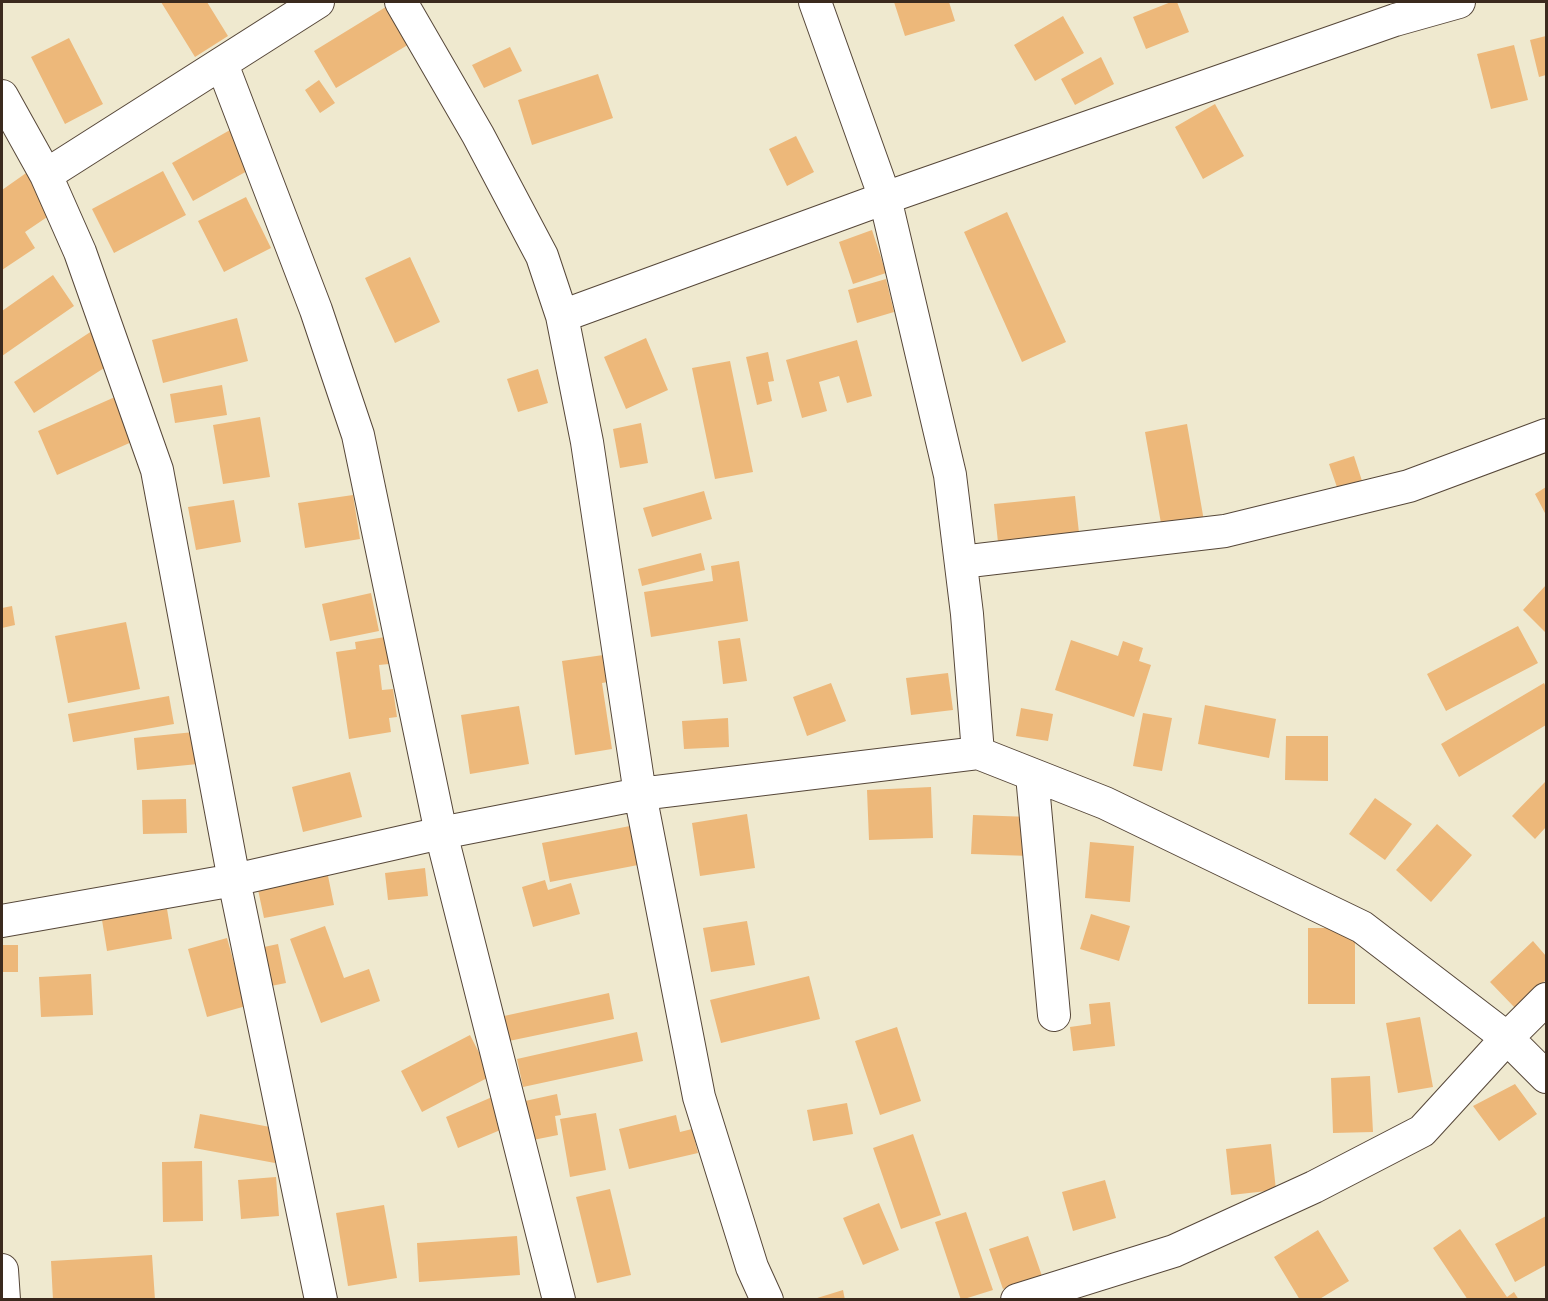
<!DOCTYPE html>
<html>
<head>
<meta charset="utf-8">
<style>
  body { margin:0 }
  #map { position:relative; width:1548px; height:1301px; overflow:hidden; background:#efe9cf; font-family:"Libre Bodoni",serif }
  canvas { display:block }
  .frame { position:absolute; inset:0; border:3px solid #3b2a1e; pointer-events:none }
</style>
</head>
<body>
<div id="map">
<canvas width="1548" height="1301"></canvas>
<div class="frame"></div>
</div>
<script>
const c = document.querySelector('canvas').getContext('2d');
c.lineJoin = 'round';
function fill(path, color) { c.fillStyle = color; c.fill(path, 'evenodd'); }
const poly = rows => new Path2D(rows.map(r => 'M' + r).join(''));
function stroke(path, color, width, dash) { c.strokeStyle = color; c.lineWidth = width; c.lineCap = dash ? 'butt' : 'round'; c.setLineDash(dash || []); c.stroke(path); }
fill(poly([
  [161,2,207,2,228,36,195,57],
  [894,2,949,2,955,21,905,36],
  [1171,2,1177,2,1189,32,1146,49,1133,17],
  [389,5,411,43,336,88,314,51],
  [1063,16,1084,53,1035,81,1014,45],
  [1546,36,1546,75,1539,77,1530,40],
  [69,38,103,104,65,124,31,57],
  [1514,45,1528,100,1491,109,1477,54],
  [510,47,522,71,484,88,472,65],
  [1101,57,1114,84,1075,105,1061,79],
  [598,74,613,118,532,145,518,100],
  [319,80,335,103,320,113,305,90],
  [1215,104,1244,156,1203,179,1175,127],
  [237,126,258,165,193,201,172,163],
  [796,136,814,172,787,186,769,149],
  [29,171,56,211,25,232,35,248,2,270,2,190],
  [163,171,186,215,114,253,92,209],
  [246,197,271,248,224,272,198,221],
  [1007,212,1066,342,1022,362,964,232],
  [872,230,886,273,853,284,839,242],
  [410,257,440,322,395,343,365,278],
  [53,275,74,306,2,356,2,311],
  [886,279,894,312,857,323,848,290],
  [237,318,248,361,163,383,152,340],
  [95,329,115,361,34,413,14,382],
  [646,338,668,390,626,409,604,357],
  [857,340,872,396,847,403,839,376,819,382,827,411,802,418,786,360],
  [768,352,774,381,768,382,772,401,757,405,746,357],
  [730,361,753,472,715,479,692,368],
  [538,369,548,403,518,412,507,379],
  [222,385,227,415,175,423,170,394],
  [115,397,134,441,57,475,38,431],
  [260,417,270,477,223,484,213,425],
  [641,423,648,463,620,468,613,429],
  [1187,424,1204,521,1162,529,1145,432],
  [1354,456,1363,484,1339,493,1329,464],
  [1546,487,1546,515,1535,494],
  [704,491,712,519,652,537,643,508],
  [353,495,360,539,305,548,298,503],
  [1075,496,1080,542,999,552,994,504],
  [234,500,241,542,196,550,188,507],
  [701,553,705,570,642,586,638,569],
  [739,561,748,621,651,637,644,592,713,581,711,566],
  [1546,585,1546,633,1523,610],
  [371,593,379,631,330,641,322,604],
  [12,606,15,625,2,628,2,608],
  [126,622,140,689,68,703,55,636],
  [1518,626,1538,663,1446,711,1427,674],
  [385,637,389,664,379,665,382,690,393,689,397,717,389,718,391,732,349,739,336,652,356,649,355,642],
  [740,638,747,681,723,684,718,641],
  [1071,640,1118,656,1123,641,1143,648,1139,661,1151,665,1134,717,1055,690],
  [610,654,614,681,602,683,612,749,575,755,562,661],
  [948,673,953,710,911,715,906,678],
  [831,683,846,721,807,736,793,697],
  [1544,683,1546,687,1546,725,1459,777,1441,744],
  [169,696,174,724,73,742,68,714],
  [1205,705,1276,719,1269,758,1198,744],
  [519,706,529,764,470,774,461,715],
  [1021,708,1053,714,1048,741,1016,736],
  [1143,713,1172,718,1162,771,1133,766],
  [728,718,729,747,684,749,682,721],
  [194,732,198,764,137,770,134,738],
  [1286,736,1328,736,1328,781,1285,780],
  [350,772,362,817,303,832,292,787],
  [1545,782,1546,827,1535,839,1512,816],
  [931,787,933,838,869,840,867,790],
  [1375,798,1412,824,1385,860,1349,834],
  [186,799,187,833,143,834,142,800],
  [747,814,755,868,700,876,692,823],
  [973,815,1032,817,1030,856,971,854],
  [1437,824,1472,855,1431,902,1396,870],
  [630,826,638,865,550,882,542,843],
  [1090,842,1134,846,1130,902,1085,898],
  [425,868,428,896,388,900,385,873],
  [327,871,334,905,264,918,257,885],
  [545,880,548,890,571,883,580,914,533,927,522,887],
  [167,909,172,939,107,951,102,920],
  [1091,914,1130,926,1119,961,1080,949],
  [747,921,755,965,711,972,703,928],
  [325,926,344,978,369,969,380,1001,321,1023,290,939],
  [1308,928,1355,928,1355,1004,1308,1004],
  [227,938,246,1006,207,1017,188,949],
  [1533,941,1546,956,1546,980,1516,1009,1490,982],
  [278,944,286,983,271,986,264,947],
  [2,945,18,945,18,972,2,972],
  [91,974,93,1015,41,1017,39,977],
  [809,976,820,1019,721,1043,710,1000],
  [609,993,614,1019,509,1041,504,1016],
  [1110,1002,1115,1046,1073,1051,1070,1027,1091,1024,1089,1004],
  [1420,1017,1433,1087,1398,1093,1386,1023],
  [897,1027,921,1101,880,1115,855,1041],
  [637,1032,643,1061,523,1087,517,1059],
  [470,1035,491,1076,422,1112,401,1071],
  [1370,1076,1373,1132,1333,1133,1331,1078],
  [1515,1084,1537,1114,1499,1141,1473,1106],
  [499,1094,512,1125,458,1148,446,1117],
  [557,1094,561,1115,555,1116,558,1135,533,1140,525,1101],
  [847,1103,853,1134,813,1141,807,1110],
  [596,1113,606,1170,570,1177,560,1119],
  [200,1114,281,1129,275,1163,194,1148],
  [676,1115,680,1132,692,1129,698,1153,629,1169,619,1129],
  [913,1134,941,1215,901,1229,873,1148],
  [1271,1144,1276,1190,1231,1195,1226,1149],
  [202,1161,203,1221,163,1222,162,1162],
  [276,1177,279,1216,241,1219,238,1180],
  [1105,1180,1116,1218,1073,1231,1062,1192],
  [610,1189,631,1275,597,1283,576,1197],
  [879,1203,899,1250,863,1265,843,1218],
  [384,1205,397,1278,348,1286,336,1213],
  [966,1212,993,1290,961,1300,935,1222],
  [1546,1216,1546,1265,1515,1282,1495,1244],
  [1460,1229,1507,1297,1514,1292,1519,1300,1468,1300,1433,1248],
  [1318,1230,1349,1281,1318,1300,1300,1300,1274,1257],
  [517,1236,520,1275,419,1282,417,1243],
  [1028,1236,1042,1276,1003,1289,989,1249],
  [152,1255,155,1300,53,1300,51,1261],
  [843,1290,845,1300,814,1300,814,1299]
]), '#edb87a');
const street = poly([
  [401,2,478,135,542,256,562,316,587,442,640,794,699,1097,752,1267,767,1300],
  [815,2,885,198,950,475,967,614,978,753],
  [222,64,316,310,358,435,441,833,559,1300],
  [2,96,46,175,80,252,157,470,234,880,321,1300],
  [46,175,318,2],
  [562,316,885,198,1395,20,1459,2],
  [961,562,1225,531,1409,486,1546,435],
  [1032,775,1054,1015],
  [2,921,234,880,441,833,640,794,978,753,1105,803,1362,927,1507,1038,1546,1077],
  [2,1270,4,1300],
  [1017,1300,1174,1251,1314,1187,1422,1131,1507,1038,1546,999]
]);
stroke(street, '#564739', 34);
stroke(street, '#fff', 32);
</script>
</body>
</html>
